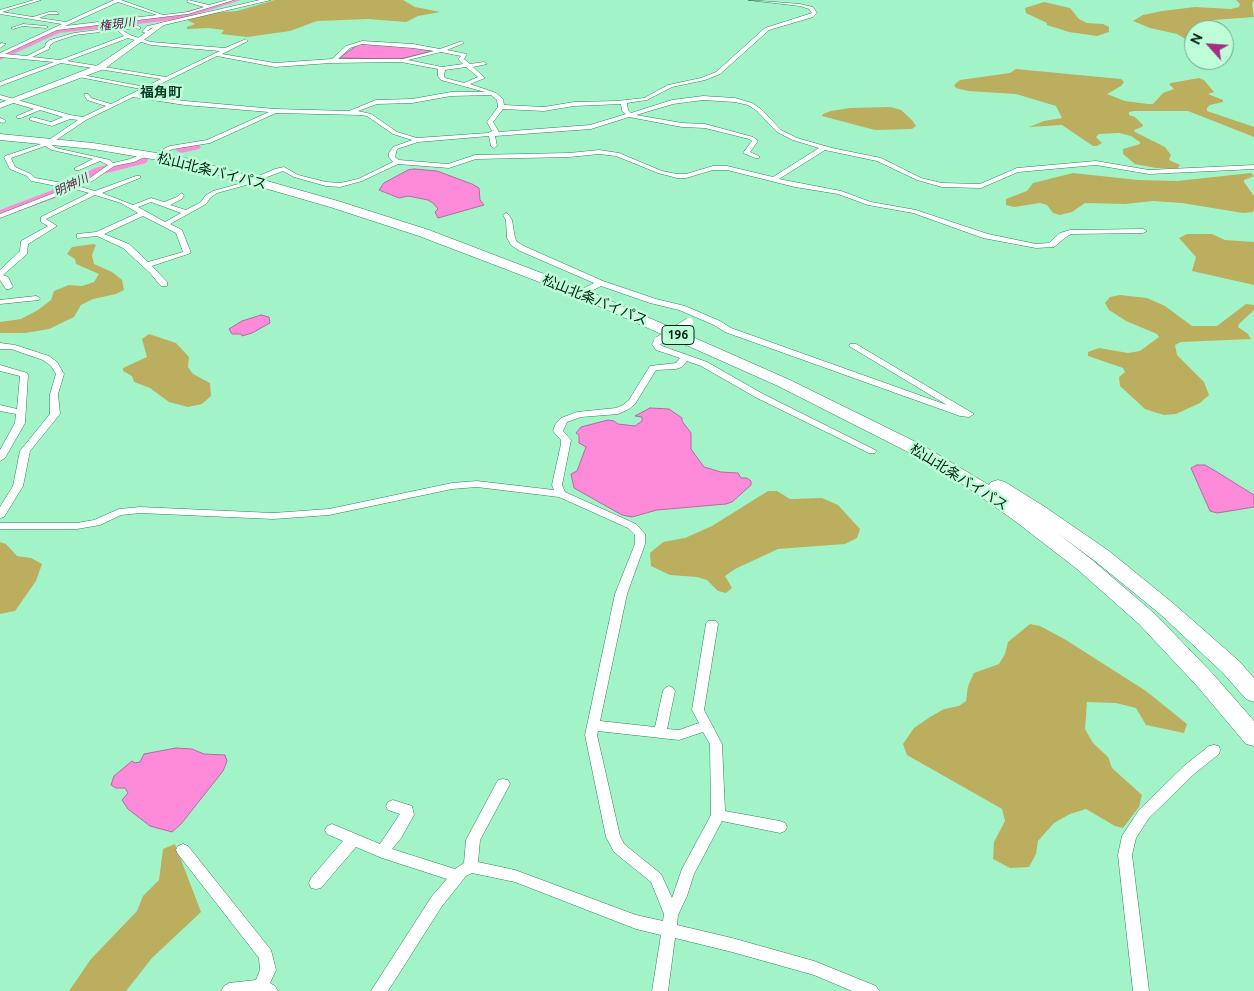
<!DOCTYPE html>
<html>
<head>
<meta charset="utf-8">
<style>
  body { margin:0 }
  #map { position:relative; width:1254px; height:991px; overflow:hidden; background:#a2f4c8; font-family:Ubuntu,sans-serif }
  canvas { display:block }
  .north { position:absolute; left:1184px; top:20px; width:50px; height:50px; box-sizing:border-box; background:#bdfed9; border:1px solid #71a689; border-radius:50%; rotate:296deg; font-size:14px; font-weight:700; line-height:20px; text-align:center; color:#002212 }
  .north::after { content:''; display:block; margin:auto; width:18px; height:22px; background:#a42d85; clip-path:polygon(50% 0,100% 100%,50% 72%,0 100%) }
</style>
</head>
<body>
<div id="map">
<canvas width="1254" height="991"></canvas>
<div class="north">N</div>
</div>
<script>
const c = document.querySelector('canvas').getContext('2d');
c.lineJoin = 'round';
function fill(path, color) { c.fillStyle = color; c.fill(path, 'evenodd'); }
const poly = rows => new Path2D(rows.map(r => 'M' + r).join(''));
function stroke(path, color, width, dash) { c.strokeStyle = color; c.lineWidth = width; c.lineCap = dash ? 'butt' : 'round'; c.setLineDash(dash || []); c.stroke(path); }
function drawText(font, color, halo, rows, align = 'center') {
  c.font = font + ' Ubuntu,"Noto Sans JP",sans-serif'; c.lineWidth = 5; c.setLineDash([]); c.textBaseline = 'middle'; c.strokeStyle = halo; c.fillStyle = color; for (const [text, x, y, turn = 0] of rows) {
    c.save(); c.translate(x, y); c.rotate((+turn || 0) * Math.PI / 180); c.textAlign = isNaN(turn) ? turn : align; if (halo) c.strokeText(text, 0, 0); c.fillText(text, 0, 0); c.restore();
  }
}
fill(poly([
  [275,0,403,0,415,7,440,12,418,16,406,22,368,19,317,21,290,31,247,37,221,34,224,30,208,28,187,29,187,27,195,24,187,20,189,18,223,12,237,11],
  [1236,0,1254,0,1252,4,1254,17,1213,20,1205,25,1205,30,1194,30,1194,44,1177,34,1150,28,1133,21,1143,15,1162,11,1195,7,1231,9,1239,7,1240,4],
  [1044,2,1070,8,1079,19,1087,23,1103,24,1109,27,1109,32,1097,36,1069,32,1047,25,1047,23,1026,13,1025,8],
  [1016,69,1121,79,1124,82,1121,86,1107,94,1125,101,1148,104,1153,104,1163,93,1174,89,1169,84,1171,83,1199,78,1204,80,1214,92,1208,94,1223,100,1223,102,1210,105,1207,108,1207,111,1254,127,1254,137,1188,111,1134,111,1129,112,1129,115,1135,117,1143,125,1142,127,1134,130,1135,132,1165,147,1171,155,1169,160,1180,165,1177,169,1156,168,1135,164,1123,154,1123,149,1140,144,1140,142,1131,136,1119,133,1099,134,1096,137,1102,143,1097,146,1093,146,1062,125,1029,127,1044,121,1062,118,1056,106,1016,94,968,91,956,88,954,85,960,80,1010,73],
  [890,107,901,110,912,120,916,126,912,129,875,130,822,116,823,114,831,111,850,108],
  [1073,173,1138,180,1177,181,1251,173,1254,176,1244,180,1244,182,1254,196,1254,209,1253,212,1243,213,1182,203,1153,201,1125,204,1085,203,1072,212,1060,215,1053,213,1047,205,1040,203,1014,207,1006,205,1006,199,1027,191,1033,183],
  [1187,234,1212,234,1225,240,1254,242,1254,285,1192,271,1196,257,1179,238],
  [93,244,96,245,92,255,94,264,112,272,122,280,124,290,116,294,93,299,81,305,74,317,49,329,25,333,0,333,0,322,21,319,38,310,51,300,54,291,69,285,82,286,94,282,99,274,76,264,75,259,67,254,72,247],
  [1120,295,1147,298,1165,306,1192,326,1217,326,1246,304,1254,305,1254,310,1239,324,1238,327,1248,334,1251,339,1181,342,1175,345,1177,355,1204,382,1209,395,1200,403,1176,414,1164,415,1151,411,1145,409,1120,386,1119,377,1125,372,1123,368,1088,356,1088,352,1099,348,1128,353,1140,351,1159,337,1157,334,1126,321,1109,310,1105,303,1110,297],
  [149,334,176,343,189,357,188,367,193,374,210,383,211,396,202,404,188,407,169,402,150,388,134,382,132,376,123,371,123,368,147,357,142,339],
  [768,491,777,491,790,499,822,498,838,505,860,529,857,538,845,544,778,549,735,569,725,576,732,588,726,593,718,591,707,580,697,577,670,575,651,566,650,553,663,542,685,538,712,526],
  [0,542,6,544,17,556,31,558,42,564,36,581,15,611,0,614],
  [1030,624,1040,626,1066,640,1146,691,1187,724,1184,733,1146,725,1136,708,1116,703,1087,702,1085,729,1093,743,1108,757,1112,768,1142,795,1139,807,1123,828,1115,826,1086,809,1070,814,1054,823,1038,841,1036,854,1029,867,1010,868,993,859,994,842,1005,821,1002,809,907,755,903,744,914,728,930,717,944,709,959,706,966,701,968,686,974,673,999,664,1005,654,1008,642],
  [175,844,201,912,152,958,126,991,69,991,91,959,137,911,143,896,159,880,163,849]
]), '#bbae5f');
const water = poly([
  [359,44,411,47,433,51,400,59,339,58,359,44],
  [414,169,437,171,472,184,479,188,480,200,484,205,438,218,435,212,438,209,433,203,428,200,408,196,399,198,379,190,384,183,408,170,414,169],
  [261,315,269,317,270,323,252,333,242,336,241,334,232,334,229,329,242,321,261,315],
  [650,408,669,409,682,418,682,421,691,433,691,449,704,467,721,472,738,473,741,478,747,478,751,481,751,485,732,502,726,504,657,510,632,517,622,515,574,488,571,474,577,471,586,447,579,443,579,435,576,433,581,427,608,420,614,421,618,424,635,426,642,421,642,417,635,416,650,408],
  [1197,465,1205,465,1217,472,1254,495,1254,507,1217,513,1210,511,1191,468,1197,465],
  [176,748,192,749,204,754,225,755,227,761,223,771,181,824,172,832,150,826,128,809,122,800,128,793,125,788,116,788,111,785,114,776,132,761,135,763,140,762,144,754,176,748]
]);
fill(water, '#fe8ada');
stroke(water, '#b26b9e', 1);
fill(poly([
  [228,0,241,0,181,19,59,33,0,60,0,53,54,29,180,13,228,0],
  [195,144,199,145,201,147,199,149,181,153,175,150,177,148,195,144],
  [142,156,146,157,148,160,146,163,103,174,58,197,0,218,0,210,50,191,95,168,142,156]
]), '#fe8ada');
const street = poly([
  [34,0,41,0,2,12,33,17,49,12,57,12,59,14,49,14,39,18,66,22,114,0,121,0,163,15,188,12,204,7,187,2,188,0,209,5,227,0,234,0,188,14,113,23,119,27,136,25,140,27,140,29,133,28,122,30,130,35,151,42,225,48,246,39,248,41,222,54,275,63,332,59,346,46,362,41,413,44,440,49,462,41,464,43,447,50,467,54,464,59,470,64,484,62,487,64,473,67,485,78,470,84,496,93,503,99,504,105,544,107,574,102,617,101,644,98,668,85,701,78,716,72,765,28,812,13,809,9,800,6,748,0,800,4,813,7,817,13,813,17,769,30,720,74,705,80,672,87,647,100,627,103,628,110,631,113,672,100,703,96,735,98,752,103,761,109,781,130,797,138,832,148,881,158,921,178,942,183,980,184,1017,168,1096,161,1149,170,1254,165,1254,169,1149,174,1096,165,1018,172,981,188,942,187,917,180,877,161,825,150,779,179,841,191,871,202,916,210,988,234,1036,244,1049,243,1060,233,1070,230,1143,229,1147,231,1143,233,1071,234,1066,237,1054,247,1036,248,983,238,913,213,868,205,838,194,795,187,727,170,713,170,686,178,677,178,658,173,616,156,599,154,569,157,476,159,449,168,398,164,362,181,340,187,326,186,294,177,283,171,246,185,217,193,210,198,206,204,170,224,182,230,191,253,152,266,167,282,167,286,161,286,150,273,123,248,97,236,77,238,77,234,96,232,138,213,121,203,95,195,46,219,57,226,28,244,27,254,3,275,8,277,13,287,9,289,6,289,0,280,0,270,20,251,21,241,48,226,41,222,41,217,89,193,75,189,0,218,0,214,67,188,31,181,27,176,10,169,4,157,5,156,44,143,78,120,70,119,52,126,30,120,30,118,32,117,51,122,63,117,40,110,21,118,17,118,17,116,34,109,0,99,0,95,70,115,83,117,106,106,87,100,84,94,88,94,91,98,111,104,141,89,79,77,77,76,77,74,145,87,161,79,61,63,0,86,0,82,54,62,0,57,0,53,62,24,0,14,0,10,34,0],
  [118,2,157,15,65,26,118,2],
  [107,24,113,28,74,33,50,40,46,43,45,47,27,56,5,54,57,30,107,24],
  [117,30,124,36,60,60,32,57,49,49,50,45,54,42,75,35,117,30],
  [128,38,151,45,220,51,166,77,67,61,128,38],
  [362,44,413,48,434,51,403,59,338,59,350,48,362,44],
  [441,52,461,56,458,59,463,64,442,67,408,60,441,52],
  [217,56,275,67,330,63,401,62,438,69,438,76,441,80,485,92,451,92,412,99,376,100,349,111,275,109,185,101,138,95,217,56],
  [466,67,478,77,464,83,445,78,444,76,445,70,466,67],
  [491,95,497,100,498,107,487,122,492,131,488,133,417,138,397,132,371,114,358,111,377,104,412,103,451,96,491,95],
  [133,97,185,105,269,112,207,140,170,146,159,151,158,152,161,154,173,149,210,143,276,113,360,115,367,116,393,134,412,140,393,147,389,153,389,157,393,162,358,179,340,183,326,182,298,175,284,167,275,169,242,183,213,191,205,196,201,202,186,210,170,205,182,199,184,195,181,193,177,197,164,202,151,198,133,205,102,193,140,178,140,176,136,176,95,191,81,187,94,180,114,166,134,162,149,155,149,153,145,153,130,159,113,163,110,160,56,148,50,144,86,120,133,97],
  [703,100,735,102,748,105,757,111,777,132,793,140,819,148,773,177,727,166,713,166,686,174,677,174,662,171,619,153,599,150,569,153,475,155,448,164,399,160,395,157,397,149,418,142,489,136,491,146,494,148,497,146,495,136,591,129,629,117,682,127,705,128,749,139,752,141,743,153,755,158,759,158,759,156,750,152,758,141,753,137,705,124,682,123,636,115,673,104,703,100],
  [621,104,622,111,626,114,590,125,499,132,493,122,503,109,544,111,574,106,621,104],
  [45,146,52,150,93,159,75,168,75,170,79,170,100,161,108,165,90,178,74,185,35,178,31,174,15,167,11,158,45,146],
  [151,202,162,206,181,213,165,222,138,207,151,202],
  [143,216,176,233,183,252,148,262,129,244,104,234,143,216],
  [162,23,164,25,151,28,147,31,150,32,150,34,142,32,147,26,162,23],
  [23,24,46,26,48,27,46,28,23,26,13,29,11,28,23,24],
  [1,43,6,44,0,48,0,44,1,43],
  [0,118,5,120,6,121,3,123,0,122,0,118],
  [506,213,508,214,512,220,515,238,517,242,526,247,603,281,656,299,685,306,720,321,731,328,947,405,849,346,850,344,856,344,974,414,969,417,960,416,725,332,714,325,679,310,650,303,601,286,584,295,578,295,578,291,594,283,520,251,511,245,507,238,506,220,503,215,506,213],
  [36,296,40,298,39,300,0,304,0,300,36,296],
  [655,339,661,339,662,341,660,344,662,346,707,362,763,394,877,451,875,453,869,453,757,398,701,366,687,361,682,367,676,369,656,370,635,404,629,409,618,414,581,417,567,422,563,431,571,440,562,485,565,492,636,524,645,534,645,544,627,594,600,721,655,727,663,691,665,688,669,686,673,688,675,691,667,729,679,730,699,723,692,710,706,624,708,621,716,621,718,624,704,710,722,744,725,811,780,821,785,823,787,827,785,831,780,833,722,821,694,874,687,896,678,915,677,925,732,938,814,961,876,986,879,991,852,991,814,975,732,952,675,938,668,991,652,991,661,935,636,929,515,882,472,873,466,876,442,906,388,991,371,991,432,896,447,879,382,858,356,847,321,888,316,889,311,888,309,883,311,878,343,841,327,834,325,830,327,826,332,824,380,844,400,814,388,810,386,806,388,802,393,800,412,806,414,815,401,838,392,849,455,869,464,863,466,840,498,780,503,779,508,780,510,784,480,840,478,862,515,870,636,915,663,921,664,914,651,882,614,852,606,837,585,735,615,594,635,544,635,535,628,528,559,497,477,487,452,489,329,515,273,519,140,513,121,515,100,525,77,529,0,529,0,523,77,523,94,520,119,509,140,507,273,513,329,509,452,483,477,481,554,490,552,485,561,444,561,440,553,431,555,425,561,418,577,412,616,408,623,405,629,400,650,366,676,363,680,358,656,350,652,344,655,339],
  [598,731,679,740,703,732,710,744,711,815,682,869,672,898,661,874,624,844,620,836,597,735,598,731],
  [0,343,15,345,49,356,57,362,64,374,58,394,60,414,30,451,23,486,4,517,0,518,0,507,13,486,20,451,50,414,50,394,56,374,51,366,43,360,11,349,0,349,0,343],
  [0,365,27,373,28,375,25,423,5,458,0,461,0,450,15,423,16,414,0,411,0,405,17,409,20,376,0,371,0,365],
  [1214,745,1219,746,1220,750,1219,754,1194,774,1149,818,1136,838,1132,855,1149,991,1133,991,1118,855,1122,836,1139,810,1184,766,1209,746,1214,745],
  [183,844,188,846,271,950,276,970,270,983,275,986,278,991,221,991,224,986,229,983,256,980,260,970,259,958,178,854,176,850,178,846,183,844]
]);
const secondary = poly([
  [260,0,271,0,164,25,104,69,0,108,0,103,98,65,160,23,260,0]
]);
const highway = poly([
  [0,134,93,143,182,157,338,201,429,230,586,290,790,380,922,445,989,485,991,482,998,480,1005,482,1045,507,1109,551,1174,604,1239,661,1254,678,1254,702,1246,699,1223,673,1160,614,1095,561,1057,533,1091,559,1155,614,1213,674,1254,721,1254,746,1246,744,1197,686,1139,624,1077,569,1015,521,964,485,910,453,778,386,576,296,419,236,330,207,181,164,93,149,0,140,0,134]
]);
stroke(street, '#2e825b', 1);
stroke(secondary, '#2e825b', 1);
stroke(highway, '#2e825b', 1);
fill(street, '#fff');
fill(secondary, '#fff');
fill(highway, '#fff');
const streetBridge = poly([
  [658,341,689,322]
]);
stroke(streetBridge, '#2e825b', 9, []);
stroke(streetBridge, '#fff', 8);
drawText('italic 12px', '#5b1449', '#bdfed9', [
  ["権現川",117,24,-7],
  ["明神川",71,185,-26]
]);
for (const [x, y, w] of [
  [678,335,32]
]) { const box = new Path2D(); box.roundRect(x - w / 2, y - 9.5, w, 19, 4); c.fillStyle = '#bdfed9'; c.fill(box); stroke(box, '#002212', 1); }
drawText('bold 12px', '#002212', null, [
  ["196",678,335]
]);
drawText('bold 14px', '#0c3a25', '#bdfed9', [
  ["福角町",161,92]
]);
drawText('14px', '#002212', '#bdfed9', [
  ["松山北条バイパス",212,171,14],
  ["松山北条バイパス",595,300,22],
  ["松山北条バイパス",959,477,32]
]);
</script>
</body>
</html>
